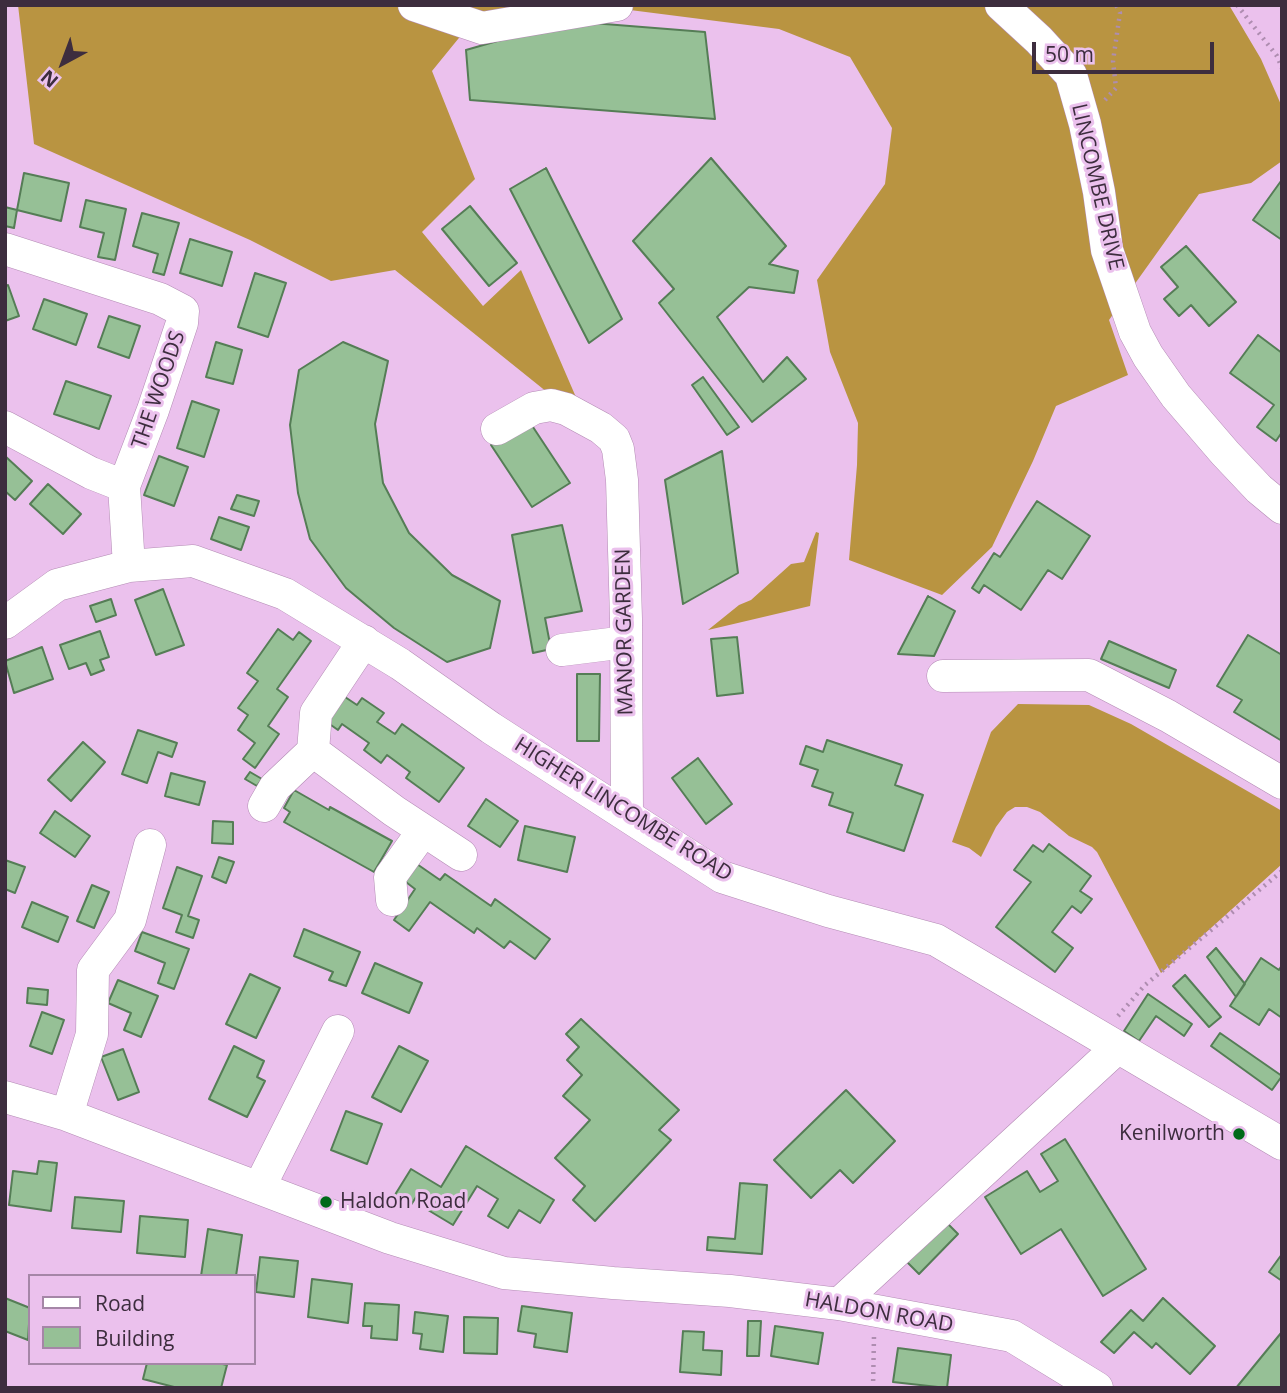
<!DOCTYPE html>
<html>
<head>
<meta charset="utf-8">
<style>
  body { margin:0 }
  #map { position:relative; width:1287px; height:1393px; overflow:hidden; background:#ebc1ed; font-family:"Open Sans",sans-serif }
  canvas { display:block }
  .frame { position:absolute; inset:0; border:7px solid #3d2d3e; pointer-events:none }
  .legend { position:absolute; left:28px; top:1274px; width:228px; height:91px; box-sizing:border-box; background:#ebc1ed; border:2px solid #a586a7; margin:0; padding:9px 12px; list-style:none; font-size:21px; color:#3d2d3e }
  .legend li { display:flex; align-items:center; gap:14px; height:35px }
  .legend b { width:35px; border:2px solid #a586a7 }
  .north { position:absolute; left:28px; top:28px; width:70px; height:70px; -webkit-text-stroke:5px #ebc1ed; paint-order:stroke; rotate:221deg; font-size:19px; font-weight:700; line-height:28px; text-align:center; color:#3d2d3e }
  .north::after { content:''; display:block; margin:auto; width:24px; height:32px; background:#3d2d3e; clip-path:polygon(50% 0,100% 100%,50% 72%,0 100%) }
  .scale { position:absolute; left:1032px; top:42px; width:182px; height:32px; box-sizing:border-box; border:4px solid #3d2d3e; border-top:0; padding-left:9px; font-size:21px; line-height:24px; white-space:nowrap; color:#3d2d3e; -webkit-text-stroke:5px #ebc1ed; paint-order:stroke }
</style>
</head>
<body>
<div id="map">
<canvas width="1287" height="1393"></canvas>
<div class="frame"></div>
<ul class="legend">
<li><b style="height:9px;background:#fff"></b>Road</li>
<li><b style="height:19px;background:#96c096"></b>Building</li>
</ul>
<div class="north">N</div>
<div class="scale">50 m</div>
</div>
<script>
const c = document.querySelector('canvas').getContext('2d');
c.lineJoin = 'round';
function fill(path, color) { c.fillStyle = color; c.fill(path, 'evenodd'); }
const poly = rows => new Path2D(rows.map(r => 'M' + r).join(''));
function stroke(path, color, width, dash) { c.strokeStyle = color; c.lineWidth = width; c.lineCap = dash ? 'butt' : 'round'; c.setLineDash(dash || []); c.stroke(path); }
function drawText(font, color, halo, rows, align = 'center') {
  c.font = font + ' "Open Sans",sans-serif'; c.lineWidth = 6; c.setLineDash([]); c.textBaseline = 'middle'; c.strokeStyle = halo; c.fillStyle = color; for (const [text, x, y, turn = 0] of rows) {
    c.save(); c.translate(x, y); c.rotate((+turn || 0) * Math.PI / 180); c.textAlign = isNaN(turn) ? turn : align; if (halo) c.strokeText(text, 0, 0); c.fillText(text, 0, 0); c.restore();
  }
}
fill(poly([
  [18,5,1229,5,1261,59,1282,107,1282,161,1251,183,1199,194,1109,320,1128,375,1056,406,1033,461,992,547,942,595,849,560,857,465,858,423,830,352,817,280,885,184,892,128,850,57,779,29,630,10,476,17,432,71,475,179,422,232,483,306,521,270,588,425,395,270,331,281,250,240,34,144],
  [816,532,819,533,810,606,708,630,739,605,751,600,791,564,804,562],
  [1018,704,1089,705,1131,724,1282,811,1282,864,1161,973,1097,852,1092,847,1069,836,1040,812,1027,807,1015,807,1007,812,996,827,981,857,969,848,952,842,991,732]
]), '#b99441');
const building = poly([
  [567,21,705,32,715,119,470,100,466,50,567,21],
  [711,158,786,246,769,264,798,271,794,293,749,287,717,317,763,382,787,357,806,379,752,422,659,303,674,289,633,241,711,158],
  [546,168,622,319,589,343,510,189,546,168],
  [24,173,69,183,61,221,17,210,24,173],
  [1281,181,1282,181,1282,240,1253,220,1281,181],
  [86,200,126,209,115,260,98,257,104,233,80,227,86,200],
  [470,206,517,263,489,286,442,229,470,206],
  [5,207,17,210,14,228,5,226,5,207],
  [142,213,179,223,164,275,153,272,158,254,133,246,142,213],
  [190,239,232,252,222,286,180,273,190,239],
  [1186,246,1236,302,1209,326,1191,305,1179,316,1164,299,1178,287,1161,267,1186,246],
  [255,273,286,283,268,337,238,327,255,273],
  [8,285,19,316,5,321,5,286,8,285],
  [44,299,87,314,76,345,33,329,44,299],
  [109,316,140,326,129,358,98,347,109,316],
  [1258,335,1282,353,1282,432,1276,441,1257,427,1274,405,1230,373,1258,335],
  [216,342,242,350,233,384,206,377,216,342],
  [343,342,388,361,375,424,383,483,409,533,452,575,500,601,490,648,447,662,394,628,346,588,310,539,298,493,290,425,299,370,343,342],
  [703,377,739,427,727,435,692,385,703,377],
  [66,381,111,396,99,429,54,414,66,381],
  [192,401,219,410,204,457,177,448,192,401],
  [529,421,570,483,532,507,491,445,529,421],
  [722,451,738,573,683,604,665,480,722,451],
  [5,456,32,481,15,500,5,491,5,456],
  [159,456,188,467,174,506,144,495,159,456],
  [48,484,81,514,63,534,30,504,48,484],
  [237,495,259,501,254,516,231,509,237,495],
  [1037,501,1090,536,1062,579,1048,570,1021,610,984,585,979,593,972,588,994,553,1000,557,1037,501],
  [219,517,249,527,241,550,211,539,219,517],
  [562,525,582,611,545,618,551,649,533,653,512,535,562,525],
  [163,589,184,645,156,655,135,600,163,589],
  [928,596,955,611,934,656,898,654,928,596],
  [111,599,116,615,96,622,90,606,111,599],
  [278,629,293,640,299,632,311,641,277,689,288,697,268,726,279,734,255,768,243,759,255,743,238,730,248,715,238,708,258,681,247,673,278,629],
  [100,631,109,657,100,660,104,670,91,675,86,663,69,669,60,645,100,631],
  [1248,635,1282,655,1282,741,1234,712,1242,700,1217,686,1248,635],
  [737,637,743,693,717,696,711,639,737,637],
  [1109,641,1176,670,1169,688,1101,659,1109,641],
  [42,647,53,679,14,693,5,661,42,647],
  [577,674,600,674,599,741,577,741,577,674],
  [339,693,357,705,362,698,384,713,377,722,395,734,402,724,464,768,439,802,406,778,410,772,387,755,381,763,364,750,369,743,342,724,338,730,321,718,339,693],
  [138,730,177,743,172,757,158,752,147,783,122,774,138,730],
  [827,740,902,765,895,785,923,795,904,851,847,832,853,813,829,805,833,793,812,786,818,770,800,764,806,746,823,752,827,740],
  [83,742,105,762,71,801,48,780,83,742],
  [698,758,732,804,706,824,672,778,698,758],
  [250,772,262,779,257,786,245,779,250,772],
  [171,773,205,782,199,805,165,796,171,773],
  [294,790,329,810,330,807,392,841,374,872,284,822,290,812,284,808,294,790],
  [486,799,518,821,500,847,468,826,486,799],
  [55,811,90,836,75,857,40,833,55,811],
  [213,821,233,822,233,844,212,843,213,821],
  [525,826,575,837,567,872,518,860,525,826],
  [1049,844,1091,876,1080,891,1092,899,1081,913,1072,906,1052,932,1073,948,1055,972,996,927,1031,882,1014,870,1033,845,1043,852,1049,844],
  [219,857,234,862,226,883,212,877,219,857],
  [5,860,25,867,15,893,5,889,5,860],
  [414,862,440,880,445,874,491,906,495,899,550,939,535,959,510,941,504,948,477,928,474,933,430,902,409,931,394,920,415,889,402,879,414,862],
  [177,867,202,876,188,916,199,920,193,938,176,932,182,915,163,908,177,867],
  [92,885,109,892,94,928,77,921,92,885],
  [32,902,68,917,58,942,22,927,32,902],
  [304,929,360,952,346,986,329,980,333,972,294,956,304,929],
  [142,932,189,949,174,989,158,983,165,963,135,951,142,932],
  [1216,948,1245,984,1236,997,1207,957,1216,948],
  [1261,958,1279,970,1282,965,1282,1018,1269,1009,1259,1025,1230,1006,1261,958],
  [375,963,422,983,409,1013,362,993,375,963],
  [250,974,280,988,256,1038,226,1024,250,974],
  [1185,975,1221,1017,1209,1027,1173,986,1185,975],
  [118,980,158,996,141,1037,124,1030,131,1013,108,1003,118,980],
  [28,988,48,990,47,1005,27,1003,28,988],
  [1148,994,1192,1024,1184,1036,1156,1016,1139,1041,1124,1031,1148,994],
  [42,1012,64,1020,52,1054,30,1046,42,1012],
  [581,1019,679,1110,659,1130,671,1140,595,1221,573,1200,585,1186,555,1158,590,1120,563,1096,582,1075,567,1060,579,1047,566,1034,581,1019],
  [1220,1033,1282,1076,1272,1090,1211,1046,1220,1033],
  [234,1046,264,1061,257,1077,265,1081,247,1117,209,1099,234,1046],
  [399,1046,428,1061,401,1112,372,1097,399,1046],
  [123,1049,139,1092,118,1100,101,1057,123,1049],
  [846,1090,895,1141,853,1183,840,1170,811,1198,774,1160,846,1090],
  [346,1111,382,1124,367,1164,331,1150,346,1111],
  [1065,1139,1146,1269,1103,1296,1061,1229,1021,1254,985,1197,1027,1171,1040,1192,1058,1181,1041,1154,1065,1139],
  [466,1146,554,1200,540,1223,519,1210,508,1228,488,1216,498,1199,477,1186,453,1225,428,1210,432,1202,418,1194,409,1208,393,1198,411,1169,441,1187,466,1146],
  [39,1161,57,1163,51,1211,9,1205,13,1171,37,1174,39,1161],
  [740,1183,767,1185,762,1254,707,1250,708,1237,735,1239,740,1183],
  [75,1197,124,1201,121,1232,72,1228,75,1197],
  [140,1216,188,1220,185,1257,137,1253,140,1216],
  [943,1219,958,1234,919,1274,904,1259,943,1219],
  [208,1229,242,1235,236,1276,201,1276,208,1229],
  [1282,1254,1282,1281,1269,1272,1282,1254],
  [260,1257,298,1261,294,1297,256,1292,260,1257],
  [312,1279,352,1284,348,1323,308,1317,312,1279],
  [5,1298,30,1308,28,1340,5,1331,5,1298],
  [1163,1298,1215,1346,1190,1374,1156,1343,1152,1348,1134,1332,1114,1353,1101,1342,1131,1310,1143,1321,1163,1298],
  [365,1303,399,1305,397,1340,371,1338,372,1326,363,1326,365,1303],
  [522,1306,572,1313,567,1352,534,1347,536,1334,518,1331,522,1306],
  [415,1312,448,1316,443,1352,420,1349,422,1334,413,1333,415,1312],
  [464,1317,498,1318,497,1354,464,1353,464,1317],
  [748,1321,761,1321,759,1356,747,1356,748,1321],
  [775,1326,823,1333,818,1364,771,1356,775,1326],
  [683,1331,704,1332,703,1350,722,1351,721,1375,680,1372,683,1331],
  [1281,1333,1282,1388,1236,1388,1281,1333],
  [898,1348,951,1355,947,1388,893,1382,898,1348],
  [147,1363,218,1363,227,1365,221,1388,178,1388,143,1379,147,1363]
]);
fill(building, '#96c096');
stroke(building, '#557d56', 2);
const minor = poly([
  [414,5,482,28,617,5],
  [1001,5,1039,40,1071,75,1085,124,1099,192,1107,250,1135,332,1148,356,1176,396,1225,453,1259,489,1282,508],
  [5,249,160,299,183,311,182,323,153,410,124,486,129,566],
  [5,427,91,473,124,486],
  [497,429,534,408,551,405,566,409,601,428,614,439,618,449,622,480,626,619,627,814],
  [5,623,57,585,129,566,193,561,285,594,400,664,491,728,722,877,828,911,936,940,1282,1144],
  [562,650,626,642],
  [943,676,1089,675,1168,716,1282,783],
  [313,751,394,811,461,855],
  [264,806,275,787,313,751,316,713,364,641],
  [392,900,390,877,423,831],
  [5,1097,67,1115,390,1238,504,1273,613,1283,730,1291,839,1304,1012,1336,1097,1388],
  [67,1115,92,1034,93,970,130,920,150,845],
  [259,1188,338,1031],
  [839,1304,1117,1048]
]);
stroke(minor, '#b38bb4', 33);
stroke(poly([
  [1237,5,1277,56,1282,68],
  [1105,100,1116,88,1113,61,1120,13,1116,5],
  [1118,1016,1145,985,1282,871],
  [873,1388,874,1336]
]), '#ae8db0', 4.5, [2, 5]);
stroke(minor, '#fff', 32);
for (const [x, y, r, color] of [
  [1239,1134,7,"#006a19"],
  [326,1202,7,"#006a19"]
]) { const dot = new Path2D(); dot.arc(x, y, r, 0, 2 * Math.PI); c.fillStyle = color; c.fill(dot); stroke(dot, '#ebc1ed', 2.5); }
drawText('21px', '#3d2d3e', '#ebc1ed', [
  ["LINCOMBE DRIVE",1097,187,77],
  ["THE WOODS",159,390,-71],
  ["MANOR GARDEN",625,632,-91],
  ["HIGHER LINCOMBE ROAD",623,810,32],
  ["HALDON ROAD",879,1313,10]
]);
drawText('21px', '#3d2d3e', '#ebc1ed', [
  ["Kenilworth",1225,1134],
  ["Haldon Road",340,1202,"left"]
], 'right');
</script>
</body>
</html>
